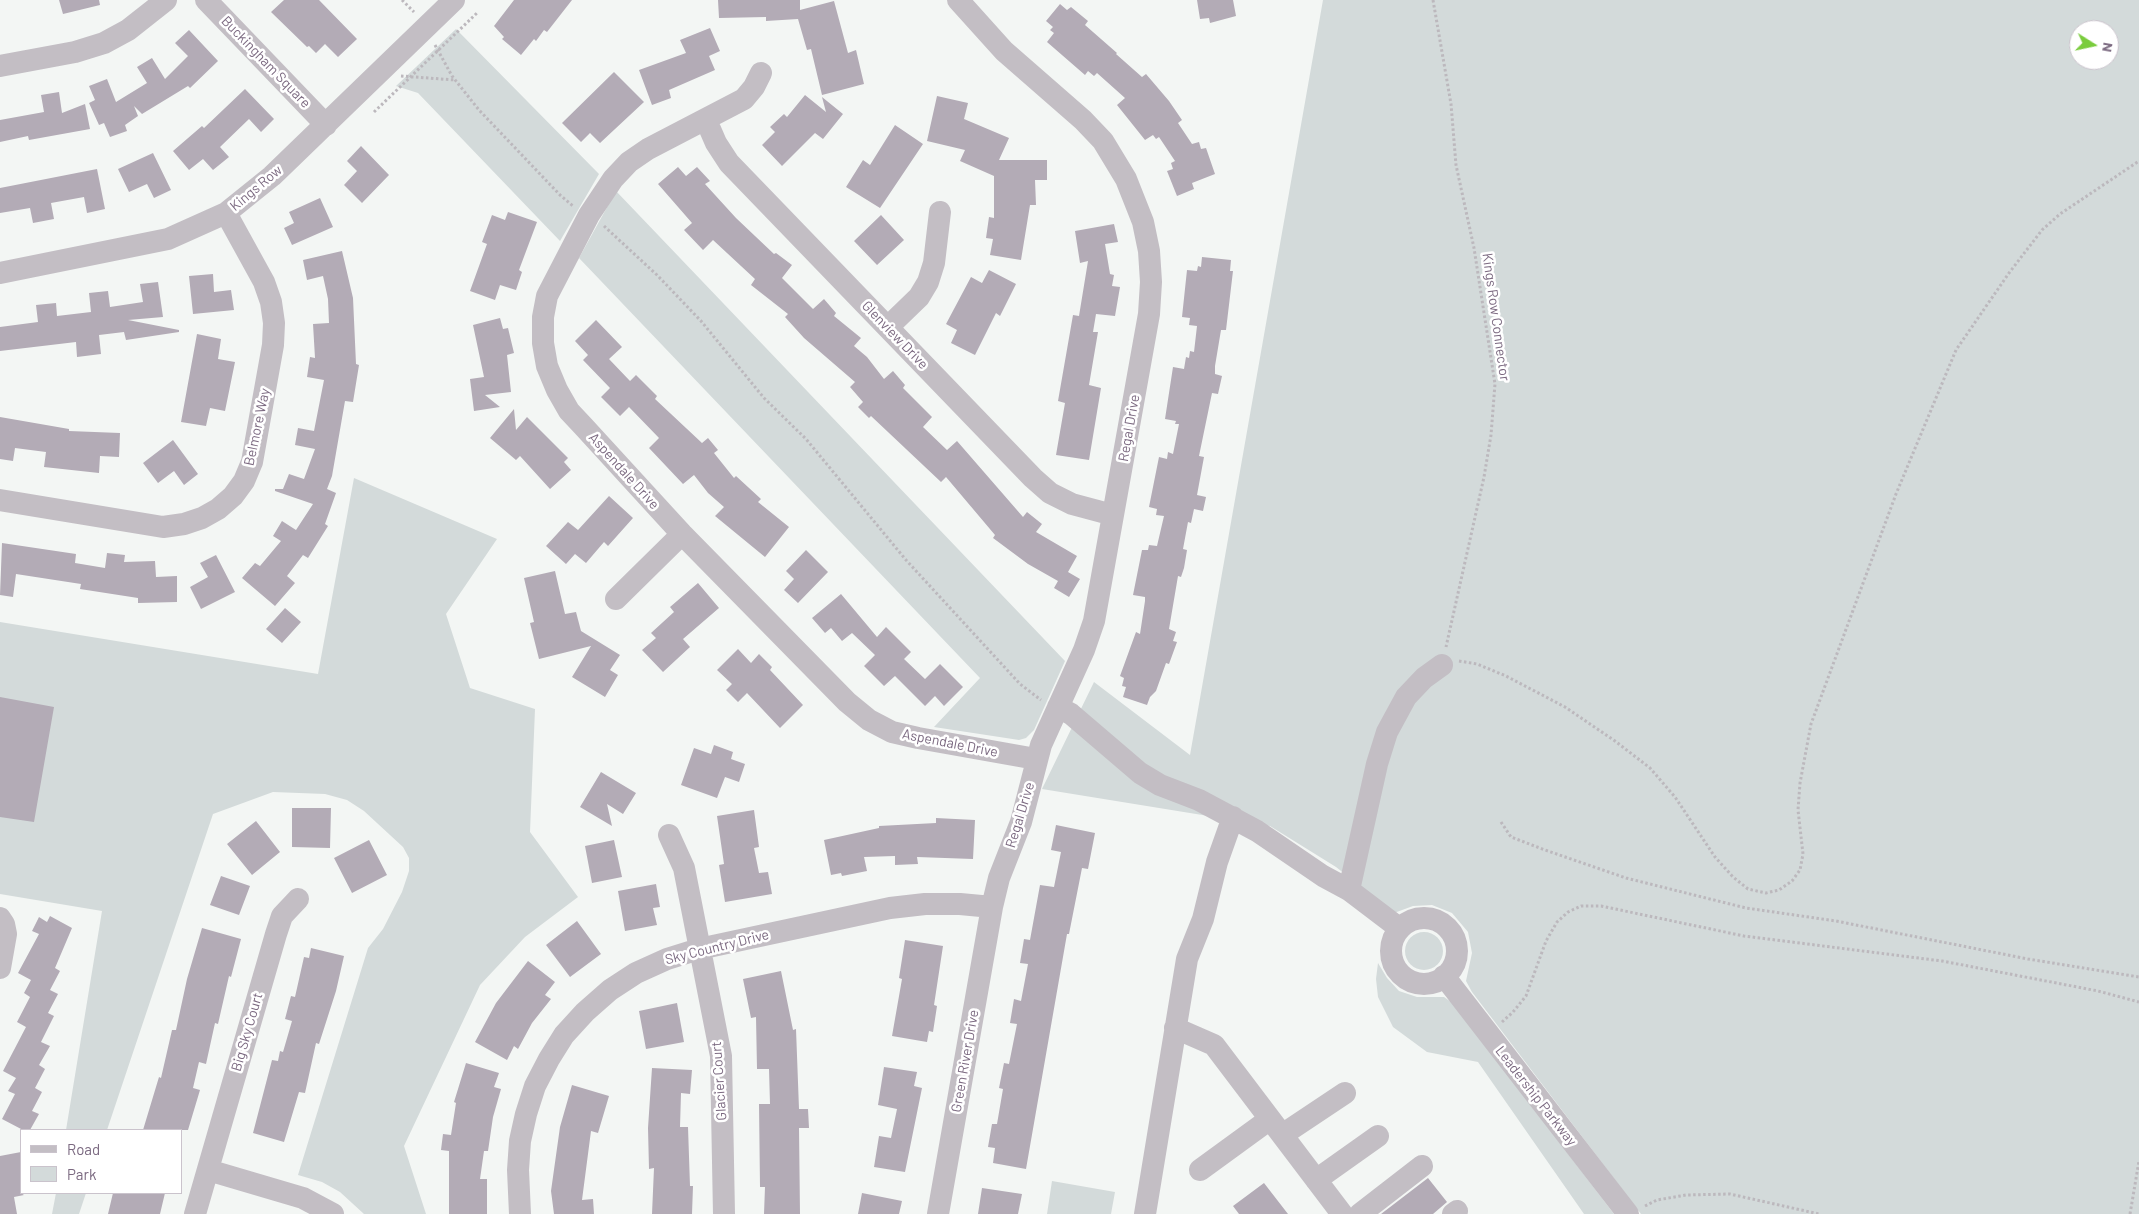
<!DOCTYPE html>
<html>
<head>
<meta charset="utf-8">
<style>
  body { margin:0 }
  #map { position:relative; width:2139px; height:1214px; overflow:hidden; background:#f3f6f4; font-family:Barlow,sans-serif }
  canvas { display:block }
  .legend { position:absolute; left:20px; top:1129px; width:162px; height:65px; box-sizing:border-box; background:#fff; border:1px solid #cac3cc; margin:0; padding:6px 9px; list-style:none; font-size:15px; color:#7b6980 }
  .legend li { display:flex; align-items:center; gap:10px; height:25px }
  .legend b { width:25px; border:1px solid #cac3cc }
  .north { position:absolute; left:2069px; top:20px; width:50px; height:50px; box-sizing:border-box; background:#fff; border:1px solid #cac3cc; border-radius:50%; rotate:100deg; font-size:14px; font-weight:700; line-height:20px; text-align:center; color:#7b6980 }
  .north::after { content:''; display:block; margin:auto; width:18px; height:22px; background:#7acc3d; clip-path:polygon(50% 0,100% 100%,50% 72%,0 100%) }
</style>
</head>
<body>
<div id="map">
<canvas width="2139" height="1214"></canvas>
<ul class="legend">
<li><b style="height:6px;background:#c3bec4"></b>Road</li>
<li><b style="height:14px;background:#d3dada"></b>Park</li>
</ul>
<div class="north">N</div>
</div>
<script>
const c = document.querySelector('canvas').getContext('2d');
c.lineJoin = 'round';
function fill(path, color) { c.fillStyle = color; c.fill(path, 'evenodd'); }
const poly = rows => new Path2D(rows.map(r => 'M' + r).join(''));
function stroke(path, color, width, dash) { c.strokeStyle = color; c.lineWidth = width; c.lineCap = dash ? 'butt' : 'round'; c.setLineDash(dash || []); c.stroke(path); }
function drawText(font, color, halo, rows, align = 'center') {
  c.font = font + ' Barlow,sans-serif'; c.lineWidth = 5; c.setLineDash([]); c.textBaseline = 'middle'; c.strokeStyle = halo; c.fillStyle = color; for (const [text, x, y, turn = 0] of rows) {
    c.save(); c.translate(x, y); c.rotate((+turn || 0) * Math.PI / 180); c.textAlign = isNaN(turn) ? turn : align; if (halo) c.strokeText(text, 0, 0); c.fillText(text, 0, 0); c.restore();
  }
}
fill(poly([
  [1323,0,2139,0,2139,1214,1641,1214,1472,992,1466,981,1472,953,1468,932,1452,913,1432,905,1413,906,1394,913,1336,867,1270,826,1042,789,1094,682,1190,755],
  [2079,30,2109,30,2109,60,2079,60],
  [456,29,599,174,560,241,418,93,396,86],
  [616,191,1065,661,1034,730,1026,738,1019,740,934,727,980,678,579,258],
  [354,478,497,539,446,614,470,688,535,709,530,832,578,897,525,937,480,985,404,1146,426,1214,364,1214,340,1192,322,1182,298,1175,368,948,383,929,402,892,409,871,409,858,403,847,364,811,347,800,325,794,273,792,213,814,107,1130,66,1130,102,911,0,894,0,622,318,674],
  '1405 951a19 19 0 1 1 38 0a19 19 0 1 1-38 0Z',
  [1378,963,1387,978,1399,991,1417,997,1444,997,1454,1004,1614,1214,1584,1214,1478,1062,1427,1052,1393,1027,1378,997,1376,979],
  [1052,1181,1115,1192,1111,1214,1047,1214],
  [56,1193,86,1193,79,1214,52,1214]
]), '#d3dada');
fill(poly([
  [59,0,99,0,100,5,63,14],
  [284,0,319,0,357,39,338,57,325,44,316,53,309,46,307,47,271,12],
  [514,0,572,0,547,32,544,30,536,41,534,39,521,55,502,39,504,37,494,26],
  [718,0,800,0,800,10,834,1,848,53,856,50,864,84,822,95,811,49,807,50,798,19,766,21,766,17,719,18],
  [1197,0,1233,0,1236,16,1210,23,1209,18,1200,19],
  [1060,4,1067,10,1071,7,1088,21,1085,25,1117,53,1116,54,1142,77,1146,74,1169,101,1182,120,1178,123,1192,144,1199,142,1201,149,1206,148,1215,174,1192,183,1194,189,1177,196,1167,171,1173,169,1171,163,1175,161,1159,137,1156,139,1153,135,1145,140,1117,105,1125,98,1097,73,1094,76,1088,71,1085,75,1047,42,1054,33,1050,30,1053,27,1046,21],
  [710,28,720,51,709,56,715,70,669,90,671,98,652,105,639,70,686,53,680,40],
  [189,30,218,61,190,88,188,86,142,114,134,106,138,116,125,125,127,131,110,137,104,123,99,125,89,103,95,100,89,86,107,79,116,102,147,83,137,67,152,58,165,79,188,56,175,43],
  [614,72,644,102,600,143,590,133,581,142,562,123],
  [245,89,274,119,261,132,249,119,220,147,229,157,213,170,203,159,189,170,173,151,202,126,204,128],
  [59,92,62,113,85,104,90,129,29,140,28,136,0,142,0,120,44,112,41,95],
  [805,95,826,112,822,97,843,114,823,139,815,133,782,166,762,145,775,132,770,127,784,114,787,117],
  [937,96,968,103,964,119,1009,138,999,160,1047,160,1047,180,1035,180,1036,205,1030,205,1021,260,990,255,993,239,986,238,989,217,994,218,994,176,960,161,965,150,927,141],
  [895,125,923,144,880,208,846,187,863,160,870,165],
  [361,146,389,175,362,203,344,185,357,171,347,161],
  [153,153,171,190,154,198,147,184,129,192,118,169],
  [678,167,686,176,697,167,710,181,705,184,736,218,774,254,776,253,792,265,782,278,813,309,824,299,836,313,834,316,861,338,854,346,867,357,884,379,893,371,905,385,903,388,932,417,923,427,947,450,957,441,1023,517,1027,512,1042,524,1036,532,1077,556,1068,572,1080,579,1069,597,1054,588,1058,581,1028,564,993,538,995,535,946,477,941,482,871,416,869,418,858,407,863,402,850,387,855,382,804,338,785,317,788,314,751,285,755,279,713,240,703,250,684,230,692,223,658,184],
  [97,169,105,209,87,213,84,197,51,203,54,219,33,223,30,208,0,213,0,188],
  [320,198,333,227,292,245,284,228,294,223,289,212],
  [508,212,537,222,519,270,522,272,516,290,500,285,495,300,470,291,487,244,482,242,492,215,505,220],
  [881,215,904,240,877,265,854,241],
  [1114,224,1118,242,1105,244,1110,274,1114,275,1112,286,1120,287,1115,316,1096,314,1093,332,1098,332,1089,385,1101,388,1089,460,1056,455,1065,403,1058,401,1073,315,1079,316,1088,261,1080,263,1075,231],
  [342,251,353,298,356,364,359,365,353,402,345,401,332,476,327,489,336,493,325,524,328,526,308,558,303,555,287,576,295,583,275,606,242,578,255,563,260,566,281,541,273,536,282,521,296,530,313,504,275,491,275,489,283,489,289,474,304,479,315,449,295,445,298,428,314,431,324,380,307,377,310,357,315,358,313,324,329,323,328,299,323,276,307,280,303,260],
  [1202,257,1231,260,1230,271,1233,271,1226,330,1221,330,1215,366,1215,374,1222,376,1218,394,1212,393,1199,456,1204,457,1197,495,1206,497,1203,511,1194,509,1191,523,1188,522,1183,549,1187,550,1184,568,1181,577,1178,576,1169,629,1176,632,1173,641,1177,642,1169,664,1166,663,1156,691,1150,697,1147,705,1123,697,1126,687,1122,686,1124,678,1120,676,1136,632,1140,634,1145,601,1145,597,1133,595,1142,550,1148,550,1149,545,1157,546,1164,516,1156,515,1157,509,1149,507,1159,457,1167,459,1168,452,1173,454,1179,424,1175,424,1176,421,1165,419,1173,367,1184,369,1186,357,1189,358,1190,351,1194,352,1197,326,1189,325,1190,318,1182,317,1187,270,1197,271,1198,266,1201,267],
  [989,270,1016,284,1000,316,996,313,975,355,951,343,957,330,946,324,971,277,982,283],
  [213,274,214,292,231,290,234,310,193,314,189,276],
  [158,282,163,317,128,320,179,330,179,332,126,340,124,332,99,335,101,354,77,357,76,342,0,351,0,327,38,322,36,305,56,303,57,316,91,312,89,293,108,291,110,307,143,302,140,284],
  [500,318,503,329,508,328,514,353,507,355,511,392,485,395,500,407,474,411,470,379,484,377,473,325],
  [596,320,622,347,609,359,630,381,636,375,657,396,655,399,702,443,708,438,718,450,714,453,734,478,736,476,761,499,758,502,789,527,765,557,715,516,724,507,708,493,694,475,683,484,649,448,659,438,629,407,620,416,601,397,610,388,583,360,588,355,575,341],
  [197,334,221,339,218,359,235,362,225,411,210,408,206,426,181,422],
  [514,409,516,430,527,417,568,458,564,462,571,470,550,489,520,456,516,460,490,438],
  [0,417,69,429,69,431,120,433,119,457,100,456,99,473,44,467,46,452,15,448,13,461,0,459],
  [173,440,198,474,184,485,174,471,158,483,143,463],
  [609,496,633,518,608,546,604,542,586,563,575,554,566,564,546,546,568,522,578,530],
  [2,543,76,554,75,563,105,568,107,553,125,555,124,562,155,561,156,577,177,576,177,602,138,603,138,598,80,589,81,584,16,574,13,597,0,595],
  [806,550,828,572,798,603,784,590,794,579,786,571],
  [216,555,235,592,201,609,190,587,208,577,200,563],
  [555,571,565,614,576,612,581,631,620,655,610,670,618,675,605,697,572,677,591,646,539,659,530,623,534,622,524,578],
  [698,583,719,608,683,639,690,647,663,672,642,650,656,638,651,633,674,612,670,607],
  [841,594,877,637,886,627,911,652,904,659,925,679,940,664,963,687,944,706,935,696,925,706,895,676,884,686,864,666,875,655,852,633,842,641,831,628,825,633,812,618],
  [285,608,301,622,282,643,266,629],
  [738,649,751,663,759,654,772,667,770,670,803,705,780,728,747,693,738,702,726,690,732,684,717,670],
  [0,697,54,707,34,822,0,817],
  [714,745,733,752,731,759,745,764,739,782,725,777,717,798,681,785,694,748,711,754],
  [601,772,636,793,623,814,607,804,612,826,580,807],
  [292,808,331,808,330,848,292,847],
  [754,810,759,847,754,848,759,873,768,872,772,894,725,902,719,865,724,864,717,816],
  [936,818,975,820,973,859,917,857,918,864,895,865,895,856,864,857,867,871,842,876,841,873,831,875,824,840,879,828,879,826,936,823],
  [256,821,280,852,252,875,227,844],
  [1056,825,1095,833,1088,869,1082,868,1069,934,1067,934,1026,1169,993,1163,995,1148,988,1147,992,1124,997,1124,1003,1089,999,1088,1004,1063,1009,1064,1017,1024,1010,1023,1014,999,1021,1001,1028,964,1020,963,1024,939,1030,940,1040,885,1054,887,1061,852,1051,850],
  [369,840,387,875,352,893,334,858],
  [614,840,622,877,592,883,585,846],
  [221,876,250,886,239,915,210,905],
  [656,884,660,907,653,908,657,925,625,931,618,891],
  [50,916,72,928,55,968,60,971,50,990,58,994,48,1013,54,1016,41,1042,50,1046,39,1065,45,1069,35,1088,42,1092,32,1111,39,1114,30,1130,23,1130,2,1119,15,1094,8,1091,16,1078,3,1071,26,1027,17,1022,30,997,24,993,31,980,18,973,39,934,32,931,39,917,47,922],
  [577,921,601,954,570,977,546,945],
  [202,928,241,939,231,977,229,976,218,1024,215,1023,206,1064,199,1062,193,1088,200,1090,188,1130,143,1130,159,1077,161,1078,172,1030,176,1030,187,979],
  [905,940,943,946,934,1005,937,1006,933,1032,929,1031,927,1042,892,1036,902,979,899,978],
  [311,948,344,956,336,991,319,1044,316,1043,305,1093,299,1092,284,1142,253,1133,272,1060,278,1061,280,1051,283,1052,292,1021,285,1019,291,996,295,997,304,957,309,958],
  [528,961,555,982,545,995,551,999,532,1023,518,1049,514,1046,507,1060,475,1042,496,1003],
  [781,971,793,1030,796,1029,799,1109,808,1109,809,1128,799,1128,800,1214,764,1214,765,1187,760,1187,759,1104,770,1104,769,1069,757,1069,756,1017,751,1018,743,979],
  [677,1003,684,1042,646,1049,639,1011],
  [466,1063,499,1073,494,1087,501,1089,493,1117,488,1151,484,1151,480,1179,487,1179,487,1214,449,1214,449,1151,441,1150,443,1134,451,1135,456,1103,454,1102],
  [884,1067,917,1072,914,1086,922,1088,905,1172,874,1167,879,1136,891,1138,897,1109,878,1105],
  [652,1068,692,1070,690,1094,681,1093,680,1127,688,1127,690,1186,693,1186,692,1214,652,1214,654,1168,649,1169,648,1128],
  [572,1085,609,1096,598,1133,591,1131,582,1200,593,1199,594,1214,554,1214,551,1191,560,1127],
  [21,1152,21,1193,24,1195,14,1197,17,1214,0,1214,0,1156],
  [1428,1178,1447,1202,1433,1214,1381,1214],
  [1264,1183,1288,1214,1239,1214,1233,1206],
  [982,1188,1022,1194,1018,1214,978,1214],
  [113,1193,165,1193,160,1214,108,1214],
  [862,1193,902,1201,899,1214,858,1214]
]), '#b3abb6');
stroke(poly([
  [402,0,414,12],
  [1433,0,1451,104,1456,165,1474,248,1495,384,1491,435,1484,477,1446,647],
  [435,45,452,76,479,110,560,195,573,206],
  [401,76,455,80],
  [374,112,477,13],
  [604,226,657,275,701,321,764,398,806,439,906,560,1020,684,1041,700],
  [1459,661,1477,664,1506,676,1565,707,1615,741,1650,768,1675,797,1715,857,1733,877,1748,889,1766,893,1779,890,1792,881,1800,870,1803,854,1798,810,1800,783,1811,724,1896,494,1956,350,2009,273,2042,230,2060,214,2139,161],
  [1501,822,1511,837,1545,850,1626,878,1746,908,1836,921,2028,959,2139,977],
  [1502,1022,1513,1012,1526,996,1546,941,1557,922,1568,912,1581,906,1601,906,1744,936,1942,961,2098,991,2139,1002],
  [1645,1206,1657,1200,1686,1195,1730,1194,1819,1214],
  [2130,1214,2139,1161]
]), '#bcb8bd', 3, [2.5, 2.5]);
stroke(poly([
  [206,0,326,125],
  [0,66,75,52,104,43,128,30,166,0],
  [761,73,754,87,744,99,648,149,629,162,613,179,589,215,547,296,543,317,543,343,547,366,557,390,569,411,584,427,682,534,847,702,869,720,892,732,918,738,1036,759],
  [706,120,716,143,729,163,1033,478,1050,493,1072,504,1113,515],
  [0,273,168,239,226,213,272,176,454,0],
  [888,327,919,297,928,282,934,263,940,212],
  [0,500,163,527,184,524,202,518,218,509,233,496,244,481,252,462,273,345,274,323,271,302,264,282,226,213],
  [616,599,682,534],
  [1058,707,1071,714,1140,773,1160,785,1199,800,1257,831,1323,876,1349,890,1399,928],
  [669,835,684,868,721,1056,724,1214],
  [1349,890,1377,764,1387,732,1406,697,1424,678,1442,665],
  [0,918,4,924,6,934,0,968],
  '1391 951a33 33 0 1 1 66 0a33 33 0 1 1-66 0Z',
  [1444,976,1628,1214],
  [1175,1028,1214,1045,1342,1214],
  [1282,1135,1345,1093],
  [208,1170,303,1198,333,1214],
  [1200,1170,1270,1119],
  [1316,1180,1378,1136],
  [195,1214,276,934,282,916,298,899],
  [520,1214,518,1170,520,1141,526,1114,535,1086,549,1059,564,1035,585,1012,610,990,636,973,667,959,699,949,890,908,925,904,960,904,992,907],
  [938,1214,992,907,999,878,1021,822,1041,745,1084,650,1094,621,1149,314,1151,282,1149,251,1143,222,1126,179,1103,141,1083,120,1004,51,958,0],
  [1145,1214,1187,959,1203,919,1217,862,1233,817],
  [1360,1214,1422,1166],
  [1453,1214,1457,1211]
]), '#c3bec4', 22);
drawText('14px', '#7b6980', '#fff', [
  ["Buckingham Square",266,62,46],
  ["Kings Row",256,188,-40],
  ["Kings Row Connector",1496,317,82],
  ["Glenview Drive",895,335,46],
  ["Belmore Way",257,427,-78],
  ["Regal Drive",1129,428,-80],
  ["Aspendale Drive",624,471,48],
  ["Aspendale Drive",950,743,11],
  ["Regal Drive",1020,815,-73],
  ["Sky Country Drive",717,947,-14],
  ["Big Sky Court",247,1032,-74],
  ["Green River Drive",965,1061,-80],
  ["Glacier Court",719,1081,-94],
  ["Leadership Parkway",1536,1096,52]
]);
</script>
</body>
</html>
